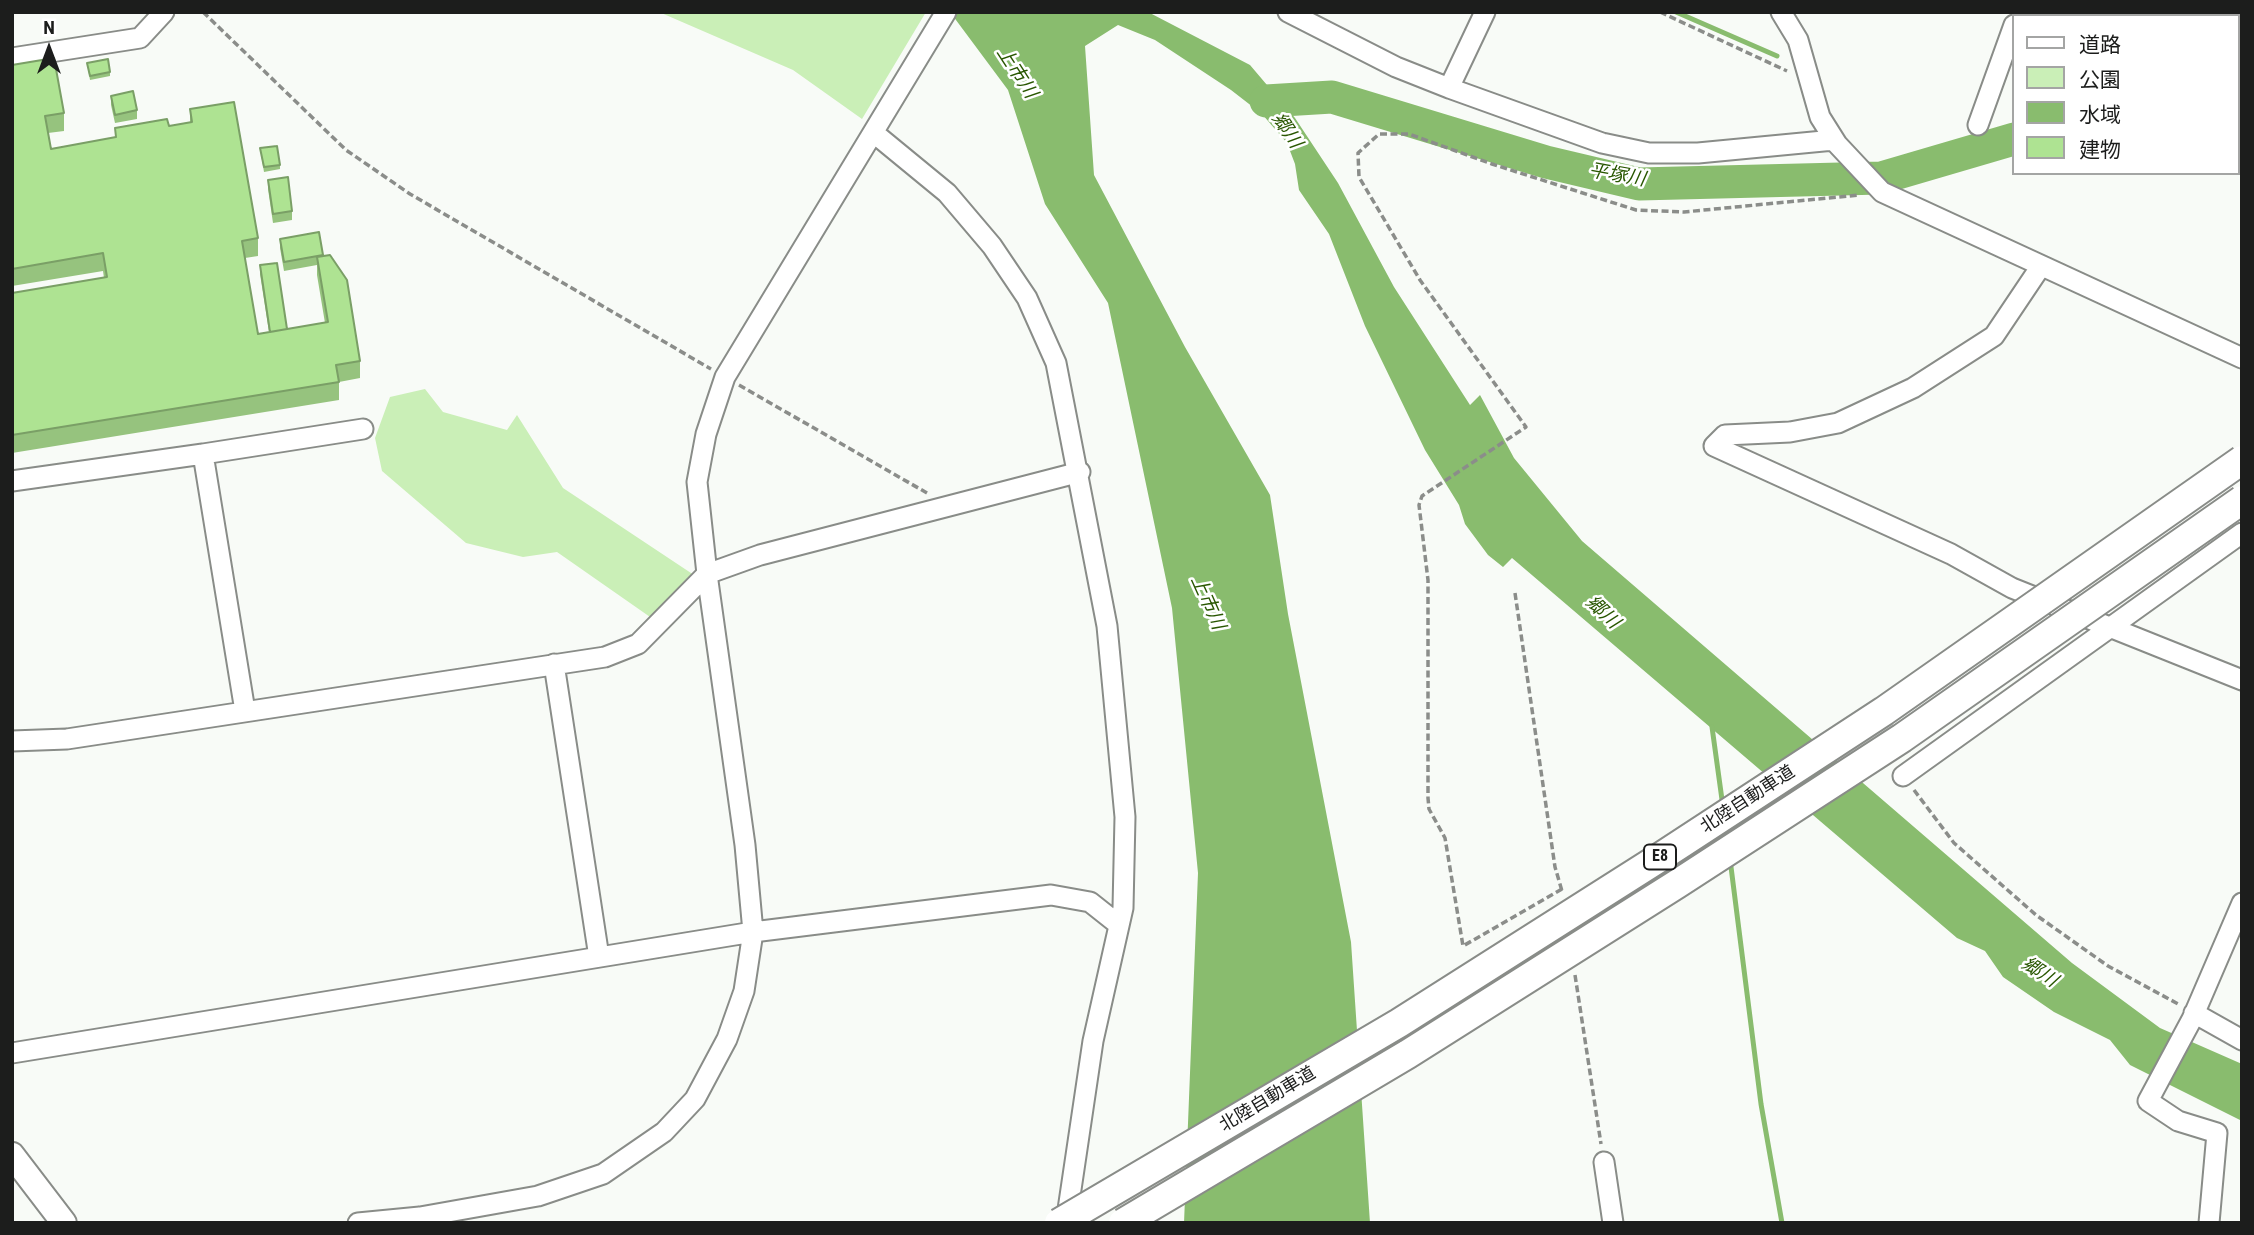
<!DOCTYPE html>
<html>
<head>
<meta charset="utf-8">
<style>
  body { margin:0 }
  #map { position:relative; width:2254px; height:1235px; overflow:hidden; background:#f8fbf7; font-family:"Roboto Condensed","Noto Sans JP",sans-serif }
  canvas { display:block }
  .frame { position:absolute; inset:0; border:14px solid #1c1d1c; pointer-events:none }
  .legend { position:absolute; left:2012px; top:14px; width:228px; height:161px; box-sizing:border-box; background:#fff; border:2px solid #a4a5a4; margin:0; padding:9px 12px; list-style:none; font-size:21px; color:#1c1d1c }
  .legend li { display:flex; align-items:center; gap:14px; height:35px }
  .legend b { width:35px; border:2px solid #a4a5a4 }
  .north { position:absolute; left:14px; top:14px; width:70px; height:70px; -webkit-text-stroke:5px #fff; paint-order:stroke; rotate:0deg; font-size:19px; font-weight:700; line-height:28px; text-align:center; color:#1c1d1c }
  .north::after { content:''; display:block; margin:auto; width:24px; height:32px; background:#1c1d1c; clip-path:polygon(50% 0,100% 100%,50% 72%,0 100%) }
</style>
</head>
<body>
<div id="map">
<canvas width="2254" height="1235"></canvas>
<div class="frame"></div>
<ul class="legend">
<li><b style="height:9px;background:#fff"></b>道路</li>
<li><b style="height:19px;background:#caefb7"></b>公園</li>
<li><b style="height:19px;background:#89bc6e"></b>水域</li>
<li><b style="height:19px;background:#aee392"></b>建物</li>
</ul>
<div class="north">N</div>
</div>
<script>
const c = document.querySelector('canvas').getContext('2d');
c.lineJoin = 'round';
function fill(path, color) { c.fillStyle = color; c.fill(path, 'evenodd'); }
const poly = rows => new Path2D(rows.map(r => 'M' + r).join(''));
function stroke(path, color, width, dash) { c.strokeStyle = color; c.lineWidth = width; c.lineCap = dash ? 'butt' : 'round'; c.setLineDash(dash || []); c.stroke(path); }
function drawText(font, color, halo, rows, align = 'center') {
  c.font = font + ' "Roboto Condensed","Noto Sans JP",sans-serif'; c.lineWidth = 5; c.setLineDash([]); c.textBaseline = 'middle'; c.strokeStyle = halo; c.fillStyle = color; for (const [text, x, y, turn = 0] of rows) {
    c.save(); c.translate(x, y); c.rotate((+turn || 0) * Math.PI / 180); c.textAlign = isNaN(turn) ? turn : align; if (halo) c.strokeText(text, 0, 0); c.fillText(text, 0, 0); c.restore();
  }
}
fill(poly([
  [659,12,926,12,862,119,793,70],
  [425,389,443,412,507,430,517,415,563,488,694,575,663,626,557,552,523,557,466,543,382,471,375,438,390,397]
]), '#caefb7');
fill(poly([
  [950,12,1148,12,1250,65,1295,118,1338,183,1394,287,1470,405,1480,395,1514,458,1582,541,2072,963,2160,1028,2242,1064,2242,1121,2130,1065,2110,1040,2054,1012,2003,977,1985,951,1957,938,1512,558,1503,567,1488,555,1465,524,1459,505,1425,450,1365,326,1329,234,1299,190,1295,164,1287,143,1262,114,1231,90,1155,40,1118,25,1085,46,1094,175,1185,347,1270,495,1288,614,1351,942,1370,1223,1184,1223,1198,873,1172,608,1108,303,1045,204,1008,90]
]), '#89bc6e');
stroke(poly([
  [1676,12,1777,56],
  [1712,727,1723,807],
  [1730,859,1761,1104,1782,1223]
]), '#89bc6e', 5);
stroke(poly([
  [2238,29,2242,27],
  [1266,101,1332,97,1546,162,1639,184,1881,178,2014,139]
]), '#89bc6e', 33);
const minor = poly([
  [1288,12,1396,67,1449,88,1485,12],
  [1781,12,1798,40,1820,117,1837,144,1882,192,2242,358],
  [12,58,140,38,164,12],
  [1449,88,1602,143,1649,153,1698,153,1834,140],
  [1978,125,2014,25],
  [874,133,947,193,992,246,1027,298,1056,363,1107,626,1125,817,1123,908,1093,1041,1066,1223],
  [2041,266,1994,336,1913,388,1838,423,1790,432,1725,435,1714,446,1951,554,2012,588,2242,680],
  [203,454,363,429],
  [12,481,203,454,245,711],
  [554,664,599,957],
  [12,741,67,739,605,657,638,644,707,574,760,555,1080,472],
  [1903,776,2242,533],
  [2194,1013,2242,1040],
  [12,1053,753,932,1051,895,1090,902,1119,925],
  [1604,1162,1613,1223],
  [358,1223,420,1217,538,1196,603,1174,664,1132,695,1099,727,1039,744,991,753,932,745,845,707,574,697,482,706,434,725,377,946,12],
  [2209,1223,2217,1133,2178,1121,2148,1101,2192,1019,2242,903]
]);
const major = poly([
  [12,1155,64,1223]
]);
stroke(minor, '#898c88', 23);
stroke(major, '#898c88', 28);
stroke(poly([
  [203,12,346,150,410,194,711,369],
  [1660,12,1787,71],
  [739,385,927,493],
  [1515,593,1555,867,1562,891],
  [1914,790,1954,843,2036,915,2108,966,2180,1005],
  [1562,889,1463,946,1445,838,1429,809,1428,798,1428,580,1419,505,1422,496,1526,427,1420,280,1359,177,1358,153,1379,134,1409,134,1492,164,1636,210,1684,212,1859,195],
  [1575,975,1601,1144]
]), '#8b8d8a', 3.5, [7, 3.5]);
stroke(minor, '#fff', 19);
stroke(major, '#fff', 24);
const highwayBridge = poly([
  [1059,1223,1399,1023,1659,858,1884,711,2242,460],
  [1123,1223,1408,1054,1677,884,1902,738,2242,500]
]);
stroke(highwayBridge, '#898c88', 32, []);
stroke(highwayBridge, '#fff', 28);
fill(poly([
  [87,63,110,72,110,76,90,80],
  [12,65,64,113,64,131,48,133,51,149,115,138,115,128,169,126,190,123,190,109,258,238,258,256,245,258,258,334,269,332,260,274,260,265,287,329,325,323,317,275,317,265,284,271,280,248,280,239,319,232,323,256,360,361,360,378,339,382,339,400,12,453,12,293,104,278,103,271,12,286],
  [111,96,137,110,137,119,115,123,111,105],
  [260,148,280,165,280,169,264,172],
  [268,180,292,211,292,220,273,223,268,189]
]), '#96c37e');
const building = poly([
  [54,58,64,113,45,116,51,149,116,137,115,128,167,119,169,126,192,122,190,109,234,102,258,238,242,241,258,334,328,322,317,257,330,255,347,280,360,361,336,365,339,382,12,435,12,293,107,277,103,253,12,269,12,65,54,58],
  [108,59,110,72,90,76,87,63,108,59],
  [133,91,137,110,115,115,111,96,133,91],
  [277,146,280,165,264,167,260,148,277,146],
  [288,177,292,211,273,214,268,180,288,177],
  [319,232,323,255,284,262,280,239,319,232],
  [277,263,287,329,270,332,260,265,277,263]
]);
fill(building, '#aee392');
stroke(building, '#7a9f66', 2);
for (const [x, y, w] of [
  [1660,857,32]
]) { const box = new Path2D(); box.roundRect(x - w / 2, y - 12.5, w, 25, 5); c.fillStyle = '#fff'; c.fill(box); stroke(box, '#1c1d1c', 2); }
drawText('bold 16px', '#1c1d1c', null, [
  ["E8",1660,857]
]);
drawText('18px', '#1c1d1c', '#fff', [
  ["北陸自動車道",1748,800,-33],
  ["北陸自動車道",1268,1100,-31]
]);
drawText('italic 19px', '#295701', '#fff', [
  ["上市川",1016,73,57],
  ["郷川",1286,131,56],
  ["平塚川",1617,176,10],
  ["上市川",1207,603,66],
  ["郷川",1602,613,43],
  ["郷川",2039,973,33]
]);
</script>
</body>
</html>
